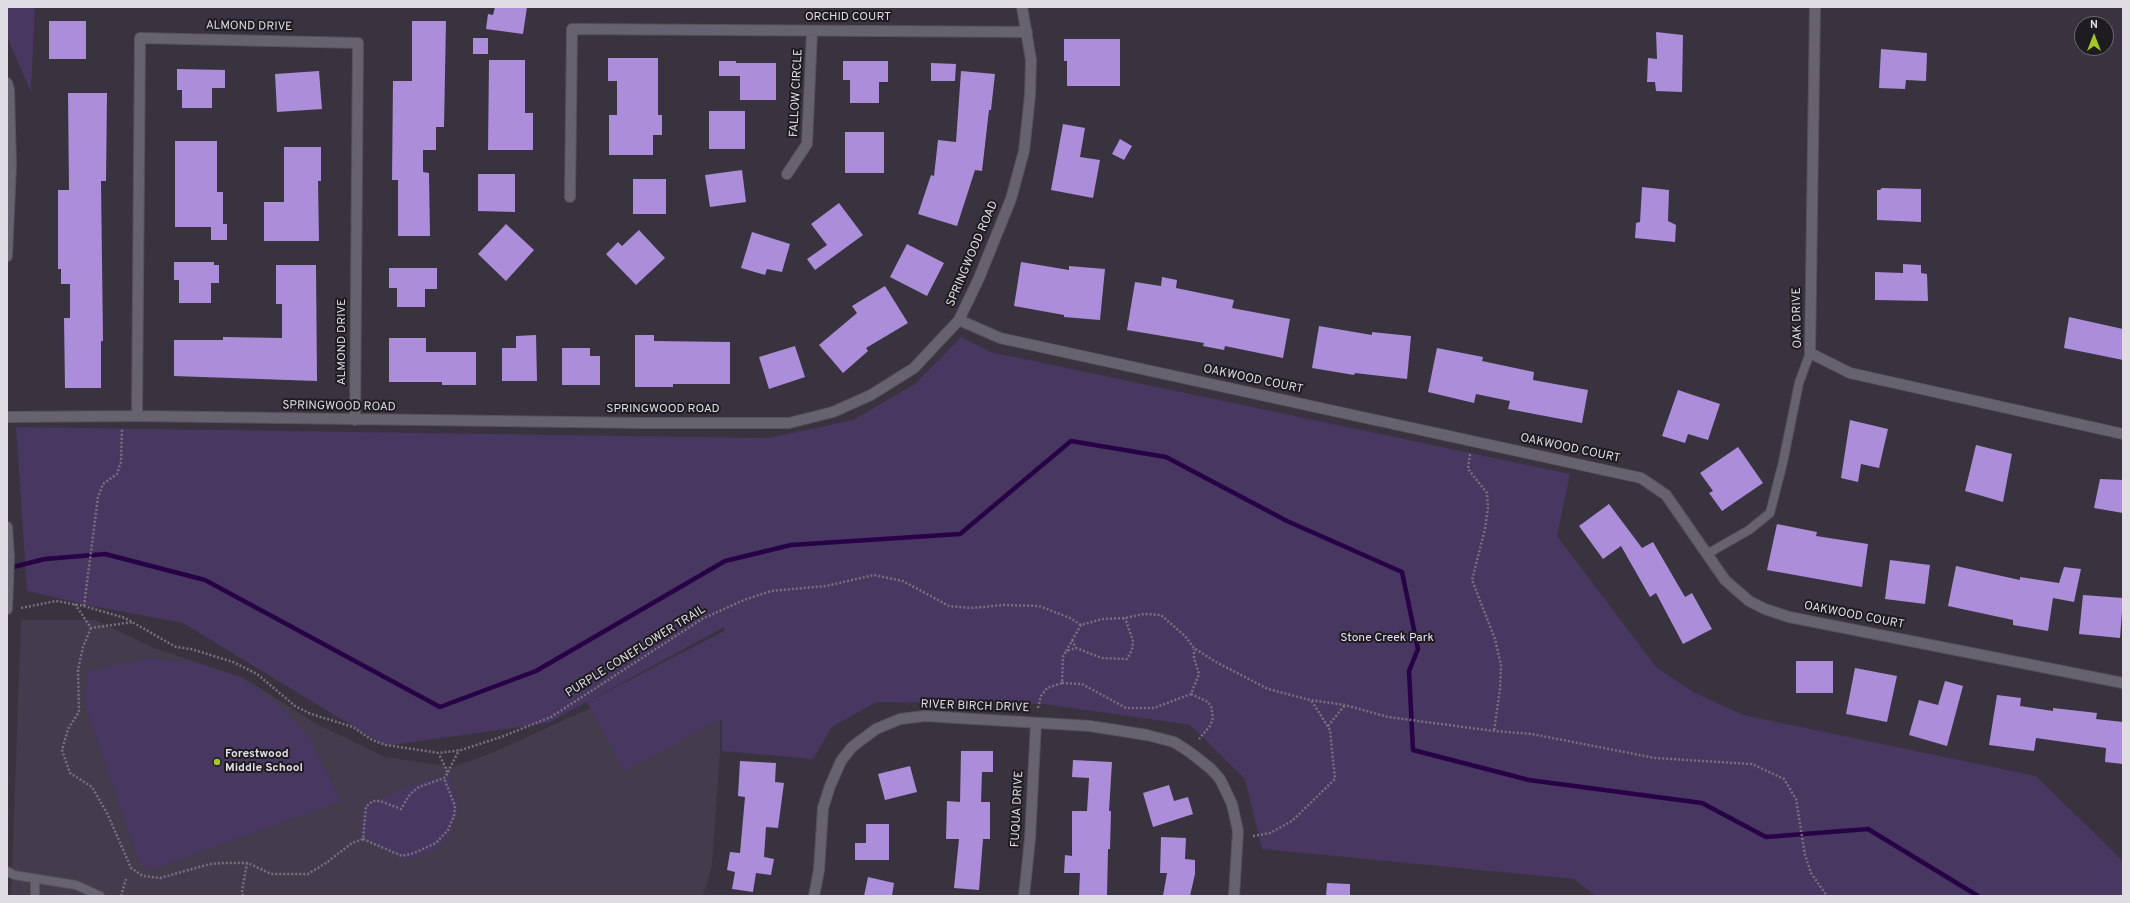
<!DOCTYPE html>
<html>
<head>
<meta charset="utf-8">
<style>
  body { margin:0 }
  #map { position:relative; width:2130px; height:903px; overflow:hidden; background:#38333f; font-family:Overpass,sans-serif }
  canvas { display:block }
  .frame { position:absolute; inset:0; border:8px solid #dfdce3; pointer-events:none }
  .north { position:absolute; left:2074px; top:16px; width:40px; height:40px; box-sizing:border-box; background:#1e1c21; border:1px solid #6b696f; border-radius:50%; rotate:0deg; font-size:11px; font-weight:700; line-height:16px; text-align:center; color:#dfdce3 }
  .north::after { content:''; display:block; margin:auto; width:14px; height:18px; background:#a4c825; clip-path:polygon(50% 0,100% 100%,50% 72%,0 100%) }
</style>
</head>
<body>
<div id="map">
<canvas width="2130" height="903"></canvas>
<div class="frame"></div>
<div class="north">N</div>
</div>
<script>
const c = document.querySelector('canvas').getContext('2d');
c.lineJoin = 'round';
function fill(path, color) { c.fillStyle = color; c.fill(path, 'evenodd'); }
const poly = rows => new Path2D(rows.map(r => 'M' + r).join(''));
function stroke(path, color, width, dash) { c.strokeStyle = color; c.lineWidth = width; c.lineCap = dash ? 'butt' : 'round'; c.setLineDash(dash || []); c.stroke(path); }
function drawText(font, color, halo, rows, align = 'center') {
  c.font = font + ' Overpass,sans-serif'; c.lineWidth = 4; c.setLineDash([]); c.textBaseline = 'middle'; c.strokeStyle = halo; c.fillStyle = color; for (const [text, x, y, turn = 0] of rows) {
    c.save(); c.translate(x, y); c.rotate((+turn || 0) * Math.PI / 180); c.textAlign = isNaN(turn) ? turn : align; if (halo) c.strokeText(text, 0, 0); c.fillText(text, 0, 0); c.restore();
  }
}
fill(poly([
  [21,620,95,620,154,648,244,678,315,723,385,757,453,767,494,752,602,703,721,635,720,750,712,865,703,896,11,896]
]), '#433c4d');
fill(poly([
  [7,7,35,7,31,92,7,37],
  [961,337,991,352,1570,474,1557,536,1656,667,1695,693,1743,715,2036,776,2123,861,2123,896,1596,896,1574,879,1262,849,1245,779,1190,725,1044,704,876,702,832,727,813,759,722,751,722,719,624,771,587,702,724,631,724,627,548,723,385,746,183,623,82,604,27,591,16,427,768,438,853,420,915,384],
  [150,658,201,664,242,678,282,707,310,738,341,801,153,869,140,865,85,705,87,671],
  [450,777,459,810,448,838,433,851,408,860,360,836,364,804,425,781]
]), '#483760');
stroke(poly([
  [9,568,45,559,105,554,205,580,440,707,536,671,725,561,791,545,960,534,1071,441,1166,457,1287,521,1402,572,1418,649,1409,671,1413,750,1529,780,1702,803,1766,837,1868,829,1978,896]
]), '#270247', 4.5);
fill(poly([
  [495,7,527,7,523,34,486,29,488,14,493,15],
  [49,21,86,21,86,59,49,59],
  [412,21,446,21,444,127,436,127,436,150,423,150,423,172,429,173,430,236,398,236,398,180,392,180,393,81,412,81],
  [1656,32,1683,35,1682,92,1656,91,1655,82,1647,82,1648,58,1657,59],
  [473,38,488,38,488,54,473,54],
  [1064,39,1120,39,1120,86,1067,86,1067,61,1064,61],
  [1881,49,1927,53,1926,81,1906,80,1905,89,1879,88],
  [608,58,658,58,658,115,662,115,662,135,653,135,653,155,609,155,609,115,617,115,617,81,608,81],
  [489,60,525,60,525,113,533,113,533,150,488,150],
  [719,61,736,61,736,63,776,63,776,100,740,100,740,76,719,76],
  [843,61,888,61,888,82,879,82,879,103,850,103,850,80,843,80],
  [931,63,956,64,955,81,931,81],
  [177,69,225,70,225,88,212,88,212,108,182,108,182,90,177,90],
  [319,71,322,109,277,112,275,74],
  [961,71,995,74,991,110,989,110,982,171,975,170,957,226,918,214,931,175,934,176,938,140,956,142],
  [68,93,107,93,106,181,101,181,103,341,101,341,101,388,65,388,64,318,70,318,70,284,61,284,61,269,58,269,58,190,69,190],
  [709,111,745,111,745,149,709,149],
  [1063,124,1085,128,1080,157,1100,160,1093,198,1051,190],
  [845,132,884,132,884,173,845,173],
  [1120,139,1132,146,1124,160,1112,154],
  [175,141,217,141,217,192,223,192,223,224,227,224,227,240,211,240,211,227,175,227],
  [284,147,321,147,321,181,318,181,319,241,264,241,264,202,284,202],
  [742,170,746,202,710,207,705,175],
  [478,174,515,174,515,212,478,211],
  [633,179,666,179,666,214,633,214],
  [1642,187,1669,190,1668,221,1676,225,1675,242,1635,238,1636,223,1640,222],
  [1882,188,1921,189,1921,222,1877,220,1877,190,1880,190],
  [839,203,863,235,815,270,807,259,827,245,811,224],
  [506,224,534,250,506,281,478,254],
  [639,230,665,258,636,285,606,254,618,242,622,246],
  [752,232,790,244,782,272,767,269,765,275,741,268],
  [907,244,944,263,927,296,890,277],
  [174,262,214,262,214,265,219,265,219,283,211,283,211,303,179,303,179,280,174,280],
  [1021,262,1069,270,1069,266,1105,269,1100,320,1064,317,1064,315,1014,306],
  [1903,264,1921,265,1921,273,1927,274,1928,301,1875,300,1875,272,1903,273],
  [276,265,316,265,317,381,174,376,174,340,223,340,223,337,282,338,282,304,276,304],
  [389,268,437,268,437,289,425,289,425,307,397,307,397,288,389,288],
  [1162,277,1177,280,1176,288,1234,300,1232,308,1290,319,1283,358,1225,346,1224,350,1203,346,1204,343,1127,330,1135,282,1161,286],
  [885,286,908,323,866,348,868,351,843,373,819,345,857,313,852,306],
  [2069,317,2123,329,2123,360,2064,348],
  [1319,326,1372,335,1372,332,1411,336,1407,379,1355,373,1354,375,1312,368],
  [536,335,537,381,502,381,502,348,516,348,516,336],
  [635,335,654,335,654,341,730,342,730,384,673,384,673,387,635,387],
  [389,338,426,338,426,352,476,352,476,385,442,385,442,382,389,382],
  [795,346,805,377,769,389,759,357],
  [562,348,590,348,590,356,600,356,600,385,562,385],
  [1437,348,1483,357,1482,361,1534,372,1533,380,1588,390,1582,423,1508,409,1510,401,1476,394,1474,403,1428,392],
  [1678,390,1720,404,1708,440,1688,434,1685,443,1662,436],
  [1850,420,1888,429,1879,468,1861,464,1858,482,1841,478],
  [1976,445,2012,454,2003,502,1965,491],
  [1738,447,1763,483,1722,511,1709,493,1713,491,1700,473],
  [2100,479,2123,480,2123,513,2094,508],
  [1609,504,1642,548,1653,542,1685,597,1692,593,1712,629,1683,644,1656,593,1650,597,1621,546,1603,559,1579,526],
  [1777,524,1817,532,1816,536,1868,544,1862,587,1767,570],
  [1890,560,1930,565,1925,604,1885,599],
  [1956,566,2020,580,2020,577,2059,583,2064,567,2081,569,2074,602,2053,598,2048,631,2013,625,2013,620,1948,606],
  [2083,595,2123,598,2120,638,2079,634],
  [1796,661,1833,661,1833,693,1796,693],
  [1855,668,1897,676,1887,722,1846,714],
  [1945,681,1963,686,1947,746,1909,735,1919,700,1938,705],
  [1997,695,2021,698,2020,706,2053,711,2053,708,2097,713,2096,719,2123,722,2123,764,2105,762,2106,748,2036,738,2034,751,1989,745],
  [961,751,993,751,993,772,982,772,981,802,990,802,990,839,983,839,979,890,954,888,959,839,946,839,947,801,960,802],
  [1073,760,1112,762,1109,811,1111,811,1110,849,1108,849,1107,896,1079,895,1080,873,1064,873,1065,855,1072,856,1072,811,1087,811,1089,778,1072,777],
  [740,761,776,763,775,782,784,783,778,828,766,827,764,857,774,859,771,875,756,873,753,892,732,889,735,872,727,870,730,852,740,853,745,797,738,796],
  [910,766,917,792,885,800,878,774],
  [1169,785,1174,801,1188,797,1193,814,1153,827,1143,793],
  [866,824,889,824,889,860,855,860,855,843,866,843],
  [1161,837,1186,838,1185,859,1195,860,1195,874,1190,896,1163,896,1167,873,1160,873],
  [868,877,894,883,892,896,864,896],
  [1327,883,1350,884,1350,896,1326,896]
]), '#ac8dda');
const lane = poly([
  [1707,554,1749,530,1770,513,1783,462,1799,383,1810,353],
  [7,871,14,875,76,885,100,896],
  [35,896,35,879]
]);
const street = poly([
  [1815,7,1810,353,1850,373,2123,434],
  [787,174,807,144,812,31],
  [570,197,572,29,1027,32],
  [959,320,1000,338,1641,478,1666,495,1725,580,1749,601,1765,609,1789,617,2123,683],
  [137,416,140,38,358,43,355,420],
  [7,417,137,416,643,423,789,423,833,412,871,395,914,368,959,320,979,278,1011,199,1024,151,1030,96,1031,60,1022,7],
  [814,896,819,870,823,808,830,786,841,761,852,747,876,729,900,719,925,716,1090,726,1147,735,1174,742,1191,753,1211,769,1220,779,1232,804,1238,831,1234,896],
  [1024,896,1030,839,1036,723]
]);
const secondary = poly([
  [7,83,9,90,11,165,7,256],
  [7,527,9,557,7,609]
]);
stroke(lane, '#55515a', 10);
stroke(street, '#55515a', 12);
stroke(secondary, '#55515a', 12);
stroke(poly([
  [1470,454,1468,469,1487,493,1488,508,1485,529,1472,580,1495,639,1501,665,1500,689,1494,731],
  [75,604,91,628,133,622],
  [84,606,98,497,103,484,117,474,121,462,122,429],
  [21,608,56,601,84,606,125,618,176,647,191,649,233,662,257,674,295,706,311,714,353,727,372,740,386,745,439,753,461,750,501,737,551,717,702,619,744,600,771,591,826,586,874,575,903,581,949,606,971,608,1004,605,1039,606,1070,618,1081,625,1102,619,1125,618,1144,614,1161,615,1185,636,1194,648,1216,662,1268,689,1310,700,1345,705,1388,717,1494,731,1532,734,1655,758,1752,764,1784,779,1796,799,1805,855,1811,873,1827,896],
  [1081,625,1066,651,1076,648,1102,658,1127,659,1132,650,1133,641,1125,618],
  [91,628,83,647,78,670,79,712,68,729,62,750,70,773,92,787,107,813,131,868,143,876,160,878,210,864,225,863,248,863,271,874,308,874,326,863,352,843,363,839,366,807,369,804,373,801,380,801,401,809,410,794,419,787,444,778,448,773,439,754],
  [1072,640,1076,648],
  [1062,683,1082,684,1126,708,1154,708,1191,694,1199,674,1194,658,1194,649],
  [1191,694,1208,702,1211,706,1213,718,1210,726,1199,739],
  [1038,708,1041,696,1047,688,1062,683,1063,657,1066,651],
  [1328,726,1345,705],
  [448,772,459,750],
  [1253,836,1270,833,1292,821,1335,779,1330,730,1311,700],
  [363,839,402,856,414,853,436,843,448,830,454,816,455,806,444,778],
  [121,896,126,879],
  [243,896,242,891,247,863]
]), '#76717c', 2.5, [2, 2]);
stroke(lane, '#67626f', 8);
stroke(street, '#67626f', 10);
stroke(secondary, '#67626f', 10);
for (const [x, y, r, color] of [
  [217,762,4,"#a4c825"]
]) { const dot = new Path2D(); dot.arc(x, y, r, 0, 2 * Math.PI); c.fillStyle = color; c.fill(dot); stroke(dot, '#1e1c21', 1.5); }
drawText('12px', '#dfdce3', '#1e1c21', [
  ["ORCHID COURT",848,18],
  ["ALMOND DRIVE",249,27,1],
  ["FALLOW CIRCLE",797,93,-87],
  ["SPRINGWOOD ROAD",973,254,-67],
  ["OAK DRIVE",1798,318,-91],
  ["ALMOND DRIVE",343,342,-90],
  ["OAKWOOD COURT",1253,380,12],
  ["SPRINGWOOD ROAD",339,407,1],
  ["SPRINGWOOD ROAD",663,410],
  ["OAKWOOD COURT",1570,449,12],
  ["OAKWOOD COURT",1854,616,11],
  ["PURPLE CONEFLOWER TRAIL",636,652,-32],
  ["RIVER BIRCH DRIVE",975,707,2],
  ["FUQUA DRIVE",1018,809,-87]
]);
drawText('12px', '#e8e0f5', '#1e1c21', [
  ["Stone Creek Park",1387,639]
]);
drawText('bold 12px', '#dfdce3', '#1e1c21', [
  ["Forestwood",225,755],
  ["Middle School",225,769]
], 'left');
</script>
</body>
</html>
